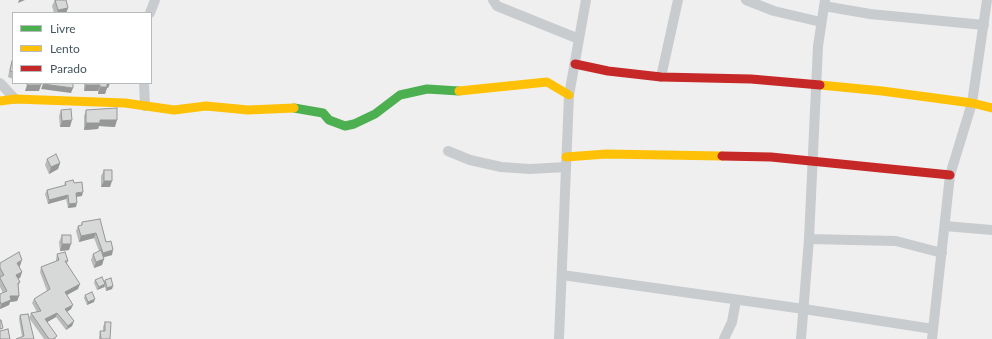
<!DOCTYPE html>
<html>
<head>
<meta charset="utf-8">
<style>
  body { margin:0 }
  #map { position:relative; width:992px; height:339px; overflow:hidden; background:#f0efef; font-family:Lato,sans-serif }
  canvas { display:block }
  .legend { position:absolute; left:12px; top:12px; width:140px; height:72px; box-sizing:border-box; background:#fff; border:1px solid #b5bbbe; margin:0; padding:5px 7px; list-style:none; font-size:12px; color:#45555d }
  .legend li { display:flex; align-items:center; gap:8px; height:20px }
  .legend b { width:20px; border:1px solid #b5bbbe }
</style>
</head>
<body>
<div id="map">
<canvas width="992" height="339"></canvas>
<ul class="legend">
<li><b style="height:5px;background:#4caf50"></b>Livre</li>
<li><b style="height:5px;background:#ffc107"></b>Lento</li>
<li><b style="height:5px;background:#c62828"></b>Parado</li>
</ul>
</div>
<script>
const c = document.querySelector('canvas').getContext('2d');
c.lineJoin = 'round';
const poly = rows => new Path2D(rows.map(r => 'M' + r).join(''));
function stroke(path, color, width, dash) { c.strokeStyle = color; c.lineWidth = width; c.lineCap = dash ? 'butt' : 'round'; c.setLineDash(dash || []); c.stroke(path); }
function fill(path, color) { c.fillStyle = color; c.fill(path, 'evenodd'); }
stroke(poly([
  [493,0,497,6,579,39],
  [746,0,774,11,821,22],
  [824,6,870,14,984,25],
  [150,13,155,0],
  [661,77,678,0],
  [0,83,15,99],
  [144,83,145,106],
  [448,151,470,160,501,167,530,169,566,167],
  [945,226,992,230],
  [809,239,896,241,942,253],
  [562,275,804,309,933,329],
  [559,339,569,95,586,0],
  [724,339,732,322,736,300],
  [801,339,809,239,818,46,825,0],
  [932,339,950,175,972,103,987,0]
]), '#c8ccce', 10);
stroke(poly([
  [294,108,323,113,329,120,345,126,354,124,375,114,400,95,427,89,459,91]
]), '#4caf50', 9);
stroke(poly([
  [820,85,882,91,972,103,992,108],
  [459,91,547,82,569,95],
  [0,101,15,99,125,103,174,110,206,106,248,110,294,108],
  [566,157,606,154,722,156]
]), '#ffc107', 9);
stroke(poly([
  [575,64,608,71,661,77,751,79,820,85],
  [722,156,771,157,950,175]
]), '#c62828', 9);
fill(poly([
  [55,0,66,0,68,8,66,13,54,13,52,6],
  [12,61,13,61,13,79,8,77,10,67],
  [84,83,110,83,108,88,107,88,105,94,98,94,98,91,84,91],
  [61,110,70,127,60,127,59,116],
  [86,110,115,127,99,126,98,129,84,130,84,116],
  [47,159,60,163,58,169,49,174,45,165],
  [104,170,110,187,101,187,101,176],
  [65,182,74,183,82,196,76,197,76,207,68,208,66,199,48,204,45,194,47,190,64,186],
  [100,219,106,242,112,255,104,257,102,265,94,268,91,260,93,254,99,251,94,238,79,242,76,231,78,226,81,226,82,222],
  [62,235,69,250,60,251,59,242],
  [57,254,68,261,67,263,78,289,67,295,71,309,67,312,74,321,72,326,66,330,56,317,47,322,56,339,44,339,29,318,31,313,37,312,32,303,34,299,47,291,40,272,41,267,56,261,56,259],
  [0,263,20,266,19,266,22,272,20,278,18,278,20,282,18,287,19,296,17,301,10,302,9,305,0,309,0,294,3,293,0,287],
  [95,280,104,281,105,280,113,286,112,289,106,291,105,287,97,290,94,283],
  [85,295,94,302,87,305,84,298],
  [20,315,34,339,22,337,19,319],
  [105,322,110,339,99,339,99,337,100,331,103,331,103,327]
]), '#b9baba');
fill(poly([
  [19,0,25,0,18,3],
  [68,8,66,13,57,13,58,10],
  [107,83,110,83,108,88,107,88,105,94,98,94,100,87],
  [43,84,73,88,71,93,41,89],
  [27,85,41,85,39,91,25,91],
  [86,85,100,85,98,91,84,91],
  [72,120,70,127,60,127,62,121],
  [100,120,117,120,115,127,99,126,98,129,84,130,86,123],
  [60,163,58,169,49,174,51,167],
  [104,181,112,181,110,187,101,187],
  [83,192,82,196,74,197,76,193],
  [68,195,66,199,48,204,49,200],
  [77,203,76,207,68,208,69,204],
  [96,233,94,238,79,242,81,236],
  [62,244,71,244,69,250,60,251],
  [113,250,112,255,101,258,103,253],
  [104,259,102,265,94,268,96,262],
  [22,260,20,266,16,268,17,263],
  [22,272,20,278,14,280,16,275],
  [80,284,78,289,63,297,65,292],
  [105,284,104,287,97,290,99,287],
  [113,286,112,289,106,291,107,288],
  [10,296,19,296,17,301,10,302,9,305,0,309,1,304],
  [95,299,94,302,87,305,88,302],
  [73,305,71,309,64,314,65,309],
  [57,313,56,317,44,324,45,319],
  [74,321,72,326,66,330,68,326]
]), '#969797');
const building = poly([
  [55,0,66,0,68,8,58,10,55,0],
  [12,61,13,61,13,72,10,71,12,61],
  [27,83,41,83,41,85,27,85,27,83],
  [43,83,73,83,73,88,43,84,43,83],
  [86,83,107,83,107,87,100,87,100,85,86,85,86,83],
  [117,108,117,120,100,120,100,123,86,123,86,110,117,108],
  [71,109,72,120,62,121,61,110,71,109],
  [56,154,60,163,51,167,47,159,56,154],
  [104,170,112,170,112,181,104,181,104,170],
  [73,180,74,183,82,182,83,192,76,193,77,203,69,204,68,195,49,200,47,190,66,185,65,182,73,180],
  [100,219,106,242,111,241,113,250,103,253,96,233,81,236,78,226,82,225,82,222,100,219],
  [62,235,71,235,71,244,62,244,62,235],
  [101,250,104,259,96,262,93,254,101,250],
  [19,252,22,260,17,263,22,272,16,275,20,282,18,283,19,296,10,296,11,300,1,304,0,301,0,294,7,291,0,278,0,277,4,275,0,268,0,263,19,252],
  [65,252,68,261,65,261,80,284,65,292,73,305,65,309,74,321,68,326,57,313,45,319,57,336,53,339,49,339,31,313,41,311,34,299,50,289,41,267,59,260,57,254,65,252],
  [102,277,105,284,99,287,95,280,102,277],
  [111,278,113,286,107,288,105,280,111,278],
  [92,292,95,299,88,302,85,295,92,292],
  [28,314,34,339,16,339,24,336,20,315,28,314],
  [0,320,1,320,3,328,0,329,0,320],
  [105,322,111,322,110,339,101,339,100,331,105,331,105,322],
  [8,329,10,339,0,339,0,331,8,329]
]);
fill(building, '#d7d8d8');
stroke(building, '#969797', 1);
</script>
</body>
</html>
